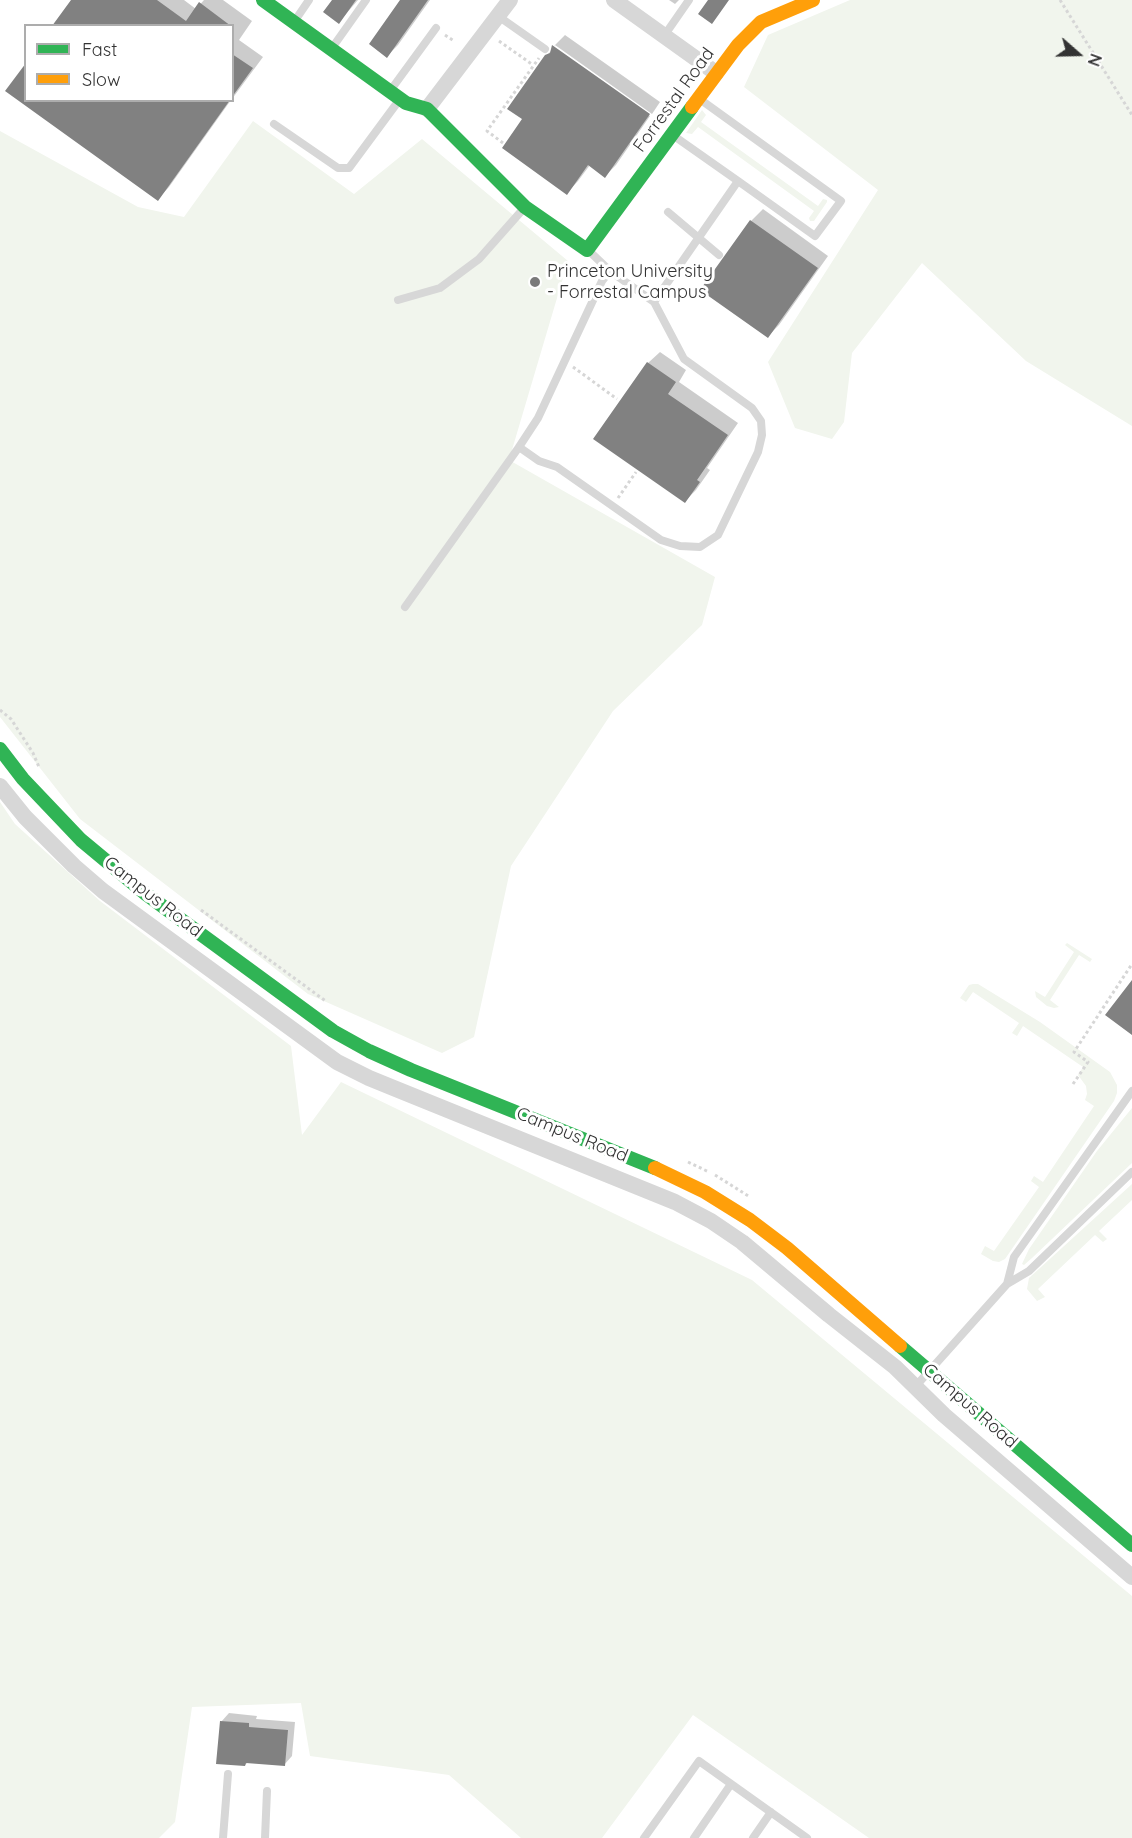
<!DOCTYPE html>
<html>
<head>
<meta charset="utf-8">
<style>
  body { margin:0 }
  #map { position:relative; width:1132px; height:1838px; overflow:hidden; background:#fff; font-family:Quicksand,sans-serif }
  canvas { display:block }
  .legend { position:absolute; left:24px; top:24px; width:210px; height:78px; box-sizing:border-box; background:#fff; border:2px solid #adadad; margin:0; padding:8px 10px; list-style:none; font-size:18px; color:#333 }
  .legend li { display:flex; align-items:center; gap:12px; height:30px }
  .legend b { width:30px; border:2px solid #adadad }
  .north { position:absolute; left:1048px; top:24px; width:60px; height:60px; -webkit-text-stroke:4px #fff; paint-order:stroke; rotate:110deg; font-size:16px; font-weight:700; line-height:24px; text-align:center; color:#333 }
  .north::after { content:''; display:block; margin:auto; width:21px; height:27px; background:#333; clip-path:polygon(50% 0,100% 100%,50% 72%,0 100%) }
</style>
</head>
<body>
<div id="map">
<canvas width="1132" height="1838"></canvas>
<ul class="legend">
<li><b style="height:8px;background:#30b455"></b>Fast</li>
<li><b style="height:8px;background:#ff9f0a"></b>Slow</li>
</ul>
<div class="north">N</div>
</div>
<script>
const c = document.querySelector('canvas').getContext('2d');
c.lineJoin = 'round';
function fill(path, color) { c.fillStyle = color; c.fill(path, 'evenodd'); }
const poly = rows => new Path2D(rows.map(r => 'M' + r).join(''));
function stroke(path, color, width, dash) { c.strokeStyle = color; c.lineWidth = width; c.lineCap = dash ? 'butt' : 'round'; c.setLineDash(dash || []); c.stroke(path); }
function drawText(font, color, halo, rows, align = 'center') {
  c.font = font + ' Quicksand,sans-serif'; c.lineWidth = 6; c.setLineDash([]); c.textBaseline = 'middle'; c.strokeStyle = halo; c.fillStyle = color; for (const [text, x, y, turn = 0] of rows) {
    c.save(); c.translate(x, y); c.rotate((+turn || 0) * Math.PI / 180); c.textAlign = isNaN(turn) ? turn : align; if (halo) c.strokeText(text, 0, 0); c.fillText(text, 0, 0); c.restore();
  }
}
fill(poly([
  [850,0,1132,0,1132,426,1026,361,922,263,852,353,844,422,832,439,795,428,768,362,878,190,744,87,768,35],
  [702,110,706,115,701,122,818,206,823,199,827,200,827,202,814,221,810,221,809,218,814,211,698,127,692,134,686,133],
  [253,121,354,194,422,139,568,261,509,460,715,577,702,625,613,711,511,866,474,1037,442,1053,308,994,80,819,0,717,0,131,138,207,184,217],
  [0,802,15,824,100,901,291,1046,302,1135,341,1082,752,1280,1132,1596,1132,1838,869,1838,693,1715,602,1838,521,1838,449,1775,310,1756,301,1703,192,1707,175,1822,159,1838,0,1838],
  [1067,943,1092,959,1090,962,1079,955,1050,1000,1059,1007,1054,1008,1047,1006,1036,997,1035,991,1045,997,1074,952,1065,945],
  [973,984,978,984,1040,1022,1110,1072,1117,1085,1117,1093,1114,1101,1005,1259,999,1262,993,1261,981,1254,985,1246,994,1251,1039,1187,1031,1181,1034,1176,1043,1182,1094,1106,1085,1100,1087,1094,1086,1086,1078,1075,1083,1067,1023,1026,1017,1036,1012,1033,1019,1023,973,992,966,1002,960,998,969,985],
  [1132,1108,1132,1163,1032,1258,1024,1265,1022,1264,1029,1249,1097,1151],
  [1132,1184,1132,1200,1099,1231,1107,1239,1103,1242,1095,1235,1038,1289,1045,1297,1037,1301,1027,1289,1029,1278]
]), '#f1f5ed');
fill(poly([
  [72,0,184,0,196,9,204,0,223,0,252,21,239,40,263,57,232,99,232,26,54,26],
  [334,0,358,0,339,22],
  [402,0,430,0,398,45,387,56],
  [669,0,679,0,675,4],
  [565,35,660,102,652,114,555,45,553,48,650,116,616,165,605,176,590,165,578,181,567,193,524,119,546,56,552,50,554,46],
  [7,90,26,100,231,100,169,187,158,199],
  [763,209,828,256,779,325,768,336,702,290,751,221],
  [660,352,686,370,679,382,738,423,707,468,710,470,696,490,685,501,595,438,648,363],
  [229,1713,257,1716,256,1719,295,1722,292,1756,284,1765,248,1762,245,1765,221,1722]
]), '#0003');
fill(poly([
  [71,0,157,0,186,21,199,2,231,26,52,26],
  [332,0,356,0,339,24,323,12],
  [400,0,428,0,387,58,369,44],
  [708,0,729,0,712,24,698,14],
  [552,45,650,114,605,178,588,165,567,195,502,148,522,119,507,109,545,55,550,53],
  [232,54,253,68,232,97],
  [26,63,26,100,230,100,158,201,5,91],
  [750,220,818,268,768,338,700,290],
  [647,362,676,382,668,394,728,435,697,480,700,482,685,503,593,439],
  [1132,980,1132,1035,1105,1015],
  [220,1721,249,1723,249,1727,288,1730,285,1766,246,1763,245,1766,216,1764]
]), '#818181');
stroke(poly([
  [1060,0,1132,115],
  [445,35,454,41],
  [499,41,533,65],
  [503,143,487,131,539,58],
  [573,367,617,399],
  [618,498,636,472],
  [0,710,11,719,33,753,39,767],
  [201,910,327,1002],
  [1073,1084,1088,1062,1074,1052,1132,964],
  [688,1162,709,1172],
  [715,1175,750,1197]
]), '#d6d6d6', 3, [3, 3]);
stroke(poly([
  [498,16,545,49],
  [294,22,309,0],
  [664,36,689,0],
  [332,48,366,0],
  [390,91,436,28],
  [701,100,841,201,815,236,738,181],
  [274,124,338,168,349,168,400,99],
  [668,212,719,255],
  [588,250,610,271,654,302,684,359,752,408,761,421,762,435,758,452,718,535,700,547,680,546,661,540,557,467,539,461,519,447,538,418,602,281,610,271],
  [398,300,440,288,479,259,525,207],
  [654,302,738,181,674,136],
  [405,607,519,447],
  [1007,1284,1014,1257,1132,1091],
  [915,1387,1007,1284,1029,1271,1132,1172],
  [223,1838,228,1774],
  [265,1838,267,1791],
  [644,1838,699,1761,807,1838],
  [694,1838,731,1784],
  [753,1838,771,1812]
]), '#d7d7d7', 8);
stroke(poly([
  [614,0,716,73],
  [427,109,510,0],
  [0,786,25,817,74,866,103,891,337,1062,369,1078,396,1089,675,1202,711,1221,742,1242,829,1315,895,1367,944,1415,1132,1577]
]), '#d7d7d7', 16);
stroke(poly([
  [263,0,406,103,427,109,525,207,587,250,692,107],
  [0,749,23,779,81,840,146,894,333,1031,369,1051,411,1070,655,1168],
  [900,1346,1132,1545]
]), '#30b455', 14);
stroke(poly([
  [692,107,738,45,761,22,813,0],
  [655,1168,705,1192,750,1220,787,1248,900,1346]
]), '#ff9f0a', 14);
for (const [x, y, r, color] of [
  [535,282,6,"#7a7a7a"]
]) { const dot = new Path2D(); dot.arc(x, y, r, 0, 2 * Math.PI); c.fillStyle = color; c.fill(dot); stroke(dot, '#fff', 2); }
drawText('18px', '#333', '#fff', [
  ["Forrestal Road",674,100,-54],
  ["Campus Road",153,897,38],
  ["Campus Road",572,1135,22],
  ["Campus Road",970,1406,41]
]);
drawText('18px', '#333', '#fff', [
  ["Princeton University",547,272],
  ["- Forrestal Campus",547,293]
], 'left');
</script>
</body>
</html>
